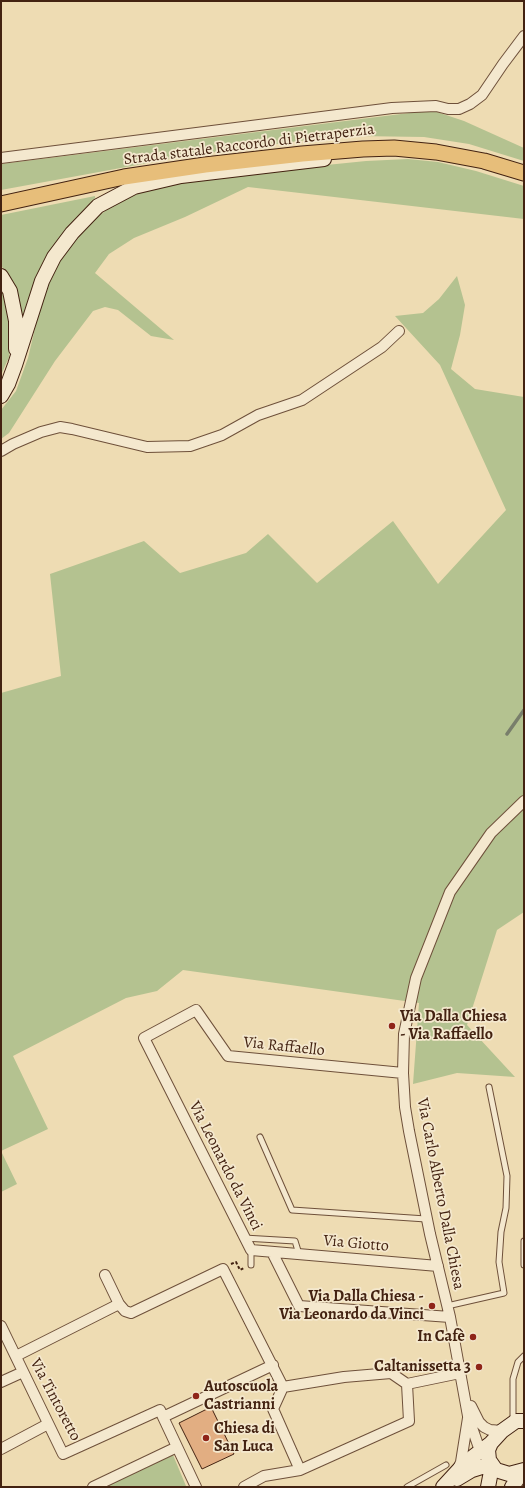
<!DOCTYPE html>
<html>
<head>
<meta charset="utf-8">
<style>
  body { margin:0 }
  #map { position:relative; width:525px; height:1488px; overflow:hidden; background:#eedcb3; font-family:Alegreya,serif }
  canvas { display:block }
  .frame { position:absolute; inset:0; border:2px solid #432211; pointer-events:none }
</style>
</head>
<body>
<div id="map">
<canvas width="525" height="1488"></canvas>
<div class="frame"></div>
</div>
<script>
const c = document.querySelector('canvas').getContext('2d');
c.lineJoin = 'round';
function fill(path, color) { c.fillStyle = color; c.fill(path, 'evenodd'); }
const poly = rows => new Path2D(rows.map(r => 'M' + r).join(''));
function stroke(path, color, width, dash) { c.strokeStyle = color; c.lineWidth = width; c.lineCap = dash ? 'butt' : 'round'; c.setLineDash(dash || []); c.stroke(path); }
function drawText(font, color, halo, rows, align = 'center') {
  c.font = font + ' Alegreya,serif'; c.lineWidth = 3.5; c.setLineDash([]); c.textBaseline = 'middle'; c.strokeStyle = halo; c.fillStyle = color; for (const [text, x, y, turn = 0] of rows) {
    c.save(); c.translate(x, y); c.rotate((+turn || 0) * Math.PI / 180); c.textAlign = isNaN(turn) ? turn : align; if (halo) c.strokeText(text, 0, 0); c.fillText(text, 0, 0); c.restore();
  }
}
fill(poly([
  [417,112,437,112,464,121,524,148,524,161,469,144,424,137,357,136,322,138,186,156,1,190,1,164],
  [408,159,438,162,476,171,524,186,524,219,248,187,185,217,134,238,109,254,95,273,174,340,151,336,118,310,105,307,93,311,55,361,9,433,1,439,1,410,16,391,28,358,40,307,49,279,64,250,87,225,113,205,138,191,178,180,366,161],
  [95,196,95,198,24,317,21,310,16,290,1,265,1,215],
  [457,276,465,305,460,335,451,369,475,389,524,397,524,912,497,930,467,1025,515,1077,457,1073,413,1084,419,1003,183,970,157,991,126,998,13,1056,48,1129,1,1151,17,1184,1,1192,1,693,61,676,50,574,144,541,180,573,246,553,268,534,317,583,393,521,438,584,506,510,440,365,395,316,423,313,439,299],
  [1,284,12,328,9,357,1,375],
  [173,1455,186,1486,183,1487,102,1487]
]), '#b4c290');
stroke(poly([
  [507,734,524,710]
]), '#787e6b', 3.5);
const building = poly([
  [211,1407,234,1454,202,1469,179,1423,211,1407]
]);
fill(building, '#e2ae82');
stroke(building, '#432211', 1);
const lane = poly([
  [260,1137,292,1210,426,1219],
  [244,1238,295,1241,299,1254],
  [524,1241,524,1265],
  [251,1265,251,1250],
  [447,1306,504,1293,499,1262,501,1232,506,1208,507,1176,489,1087],
  [513,1420,513,1379,518,1362,524,1356],
  [407,1487,446,1465]
]);
const street = poly([
  [1,158,392,108,436,106,448,109,459,109,470,104,482,95,503,64,524,36],
  [1,451,13,444,41,432,60,427,72,429,147,447,190,446,222,435,258,415,302,400,382,347,399,331],
  [403,1073,228,1056,196,1010,144,1038,251,1250,438,1266],
  [272,1252,299,1306,450,1317],
  [105,1275,119,1304],
  [1,1326,63,1454,160,1410,163,1417],
  [16,1356,119,1304,125,1311,131,1313,223,1269,283,1387,273,1409,300,1470],
  [1,1382,23,1372],
  [283,1387,344,1377,391,1373,407,1384,460,1373],
  [471,1406,479,1422,484,1427,490,1430,502,1431],
  [1,1449,48,1424],
  [485,1456,478,1445,468,1416,450,1317,430,1234,409,1131,405,1107,403,1073,404,1034,416,978,450,892,491,833,524,801],
  [458,1469,461,1462,468,1418],
  [93,1487,177,1447],
  [196,1487,163,1417,273,1365],
  [244,1487,264,1476,300,1470,409,1421,407,1384]
]);
const secondary = poly([
  [1,276,10,291,16,321,16,349],
  [1,396,8,384,15,365,42,281,54,257,72,233,98,206,134,187,181,176,324,159],
  [491,1443,488,1450,489,1460,496,1470,509,1474,524,1470],
  [457,1479,472,1470,491,1464],
  [443,1487,466,1462,491,1443,502,1431,516,1421,524,1421],
  [488,1487,492,1466],
  [512,1487,523,1471]
]);
const primary = poly([
  [1,204,124,177,205,165,302,154,363,149,394,148,436,152,484,161,524,173]
]);
stroke(lane, '#6e503a', 7);
stroke(street, '#6e503a', 12);
stroke(secondary, '#432211', 16);
stroke(primary, '#432211', 17);
stroke(poly([
  [231,1264,236,1262,240,1270,244,1268]
]), '#432211', 2, [3, 2]);
stroke(lane, '#f4e8ce', 5);
stroke(street, '#f4e8ce', 10);
stroke(secondary, '#f4e8ce', 14);
stroke(primary, '#e7be7a', 15);
for (const [x, y, r, color] of [
  [392,1026,4,"#8f2418"],
  [432,1306,4,"#8f2418"],
  [473,1337,4,"#8f2418"],
  [479,1367,4,"#8f2418"],
  [196,1396,4,"#8f2418"],
  [206,1438,4,"#8f2418"]
]) { const dot = new Path2D(); dot.arc(x, y, r, 0, 2 * Math.PI); c.fillStyle = color; c.fill(dot); stroke(dot, '#f4e8ce', 1.5); }
drawText('16px', '#432211', '#f4e8ce', [
  ["Strada statale Raccordo di Pietraperzia",249,145,-7],
  ["Via Raffaello",284,1047,6],
  ["Via Leonardo da Vinci",225,1166,63],
  ["Via Carlo Alberto Dalla Chiesa",440,1194,79],
  ["Via Giotto",356,1244,5],
  ["Via Tintoretto",55,1400,62]
]);
drawText('bold 16px', '#432211', '#f4e8ce', [
  ["Via Dalla Chiesa",400,1017],
  ["- Via Raffaello",400,1035],
  ["Via Dalla Chiesa -",424,1297,"right"],
  ["Via Leonardo da Vinci",424,1315,"right"],
  ["In Cafè",465,1337,"right"],
  ["Caltanissetta 3",471,1367,"right"],
  ["Autoscuola",204,1387],
  ["Castrianni",204,1405],
  ["Chiesa di",214,1429],
  ["San Luca",214,1447]
], 'left');
</script>
</body>
</html>
